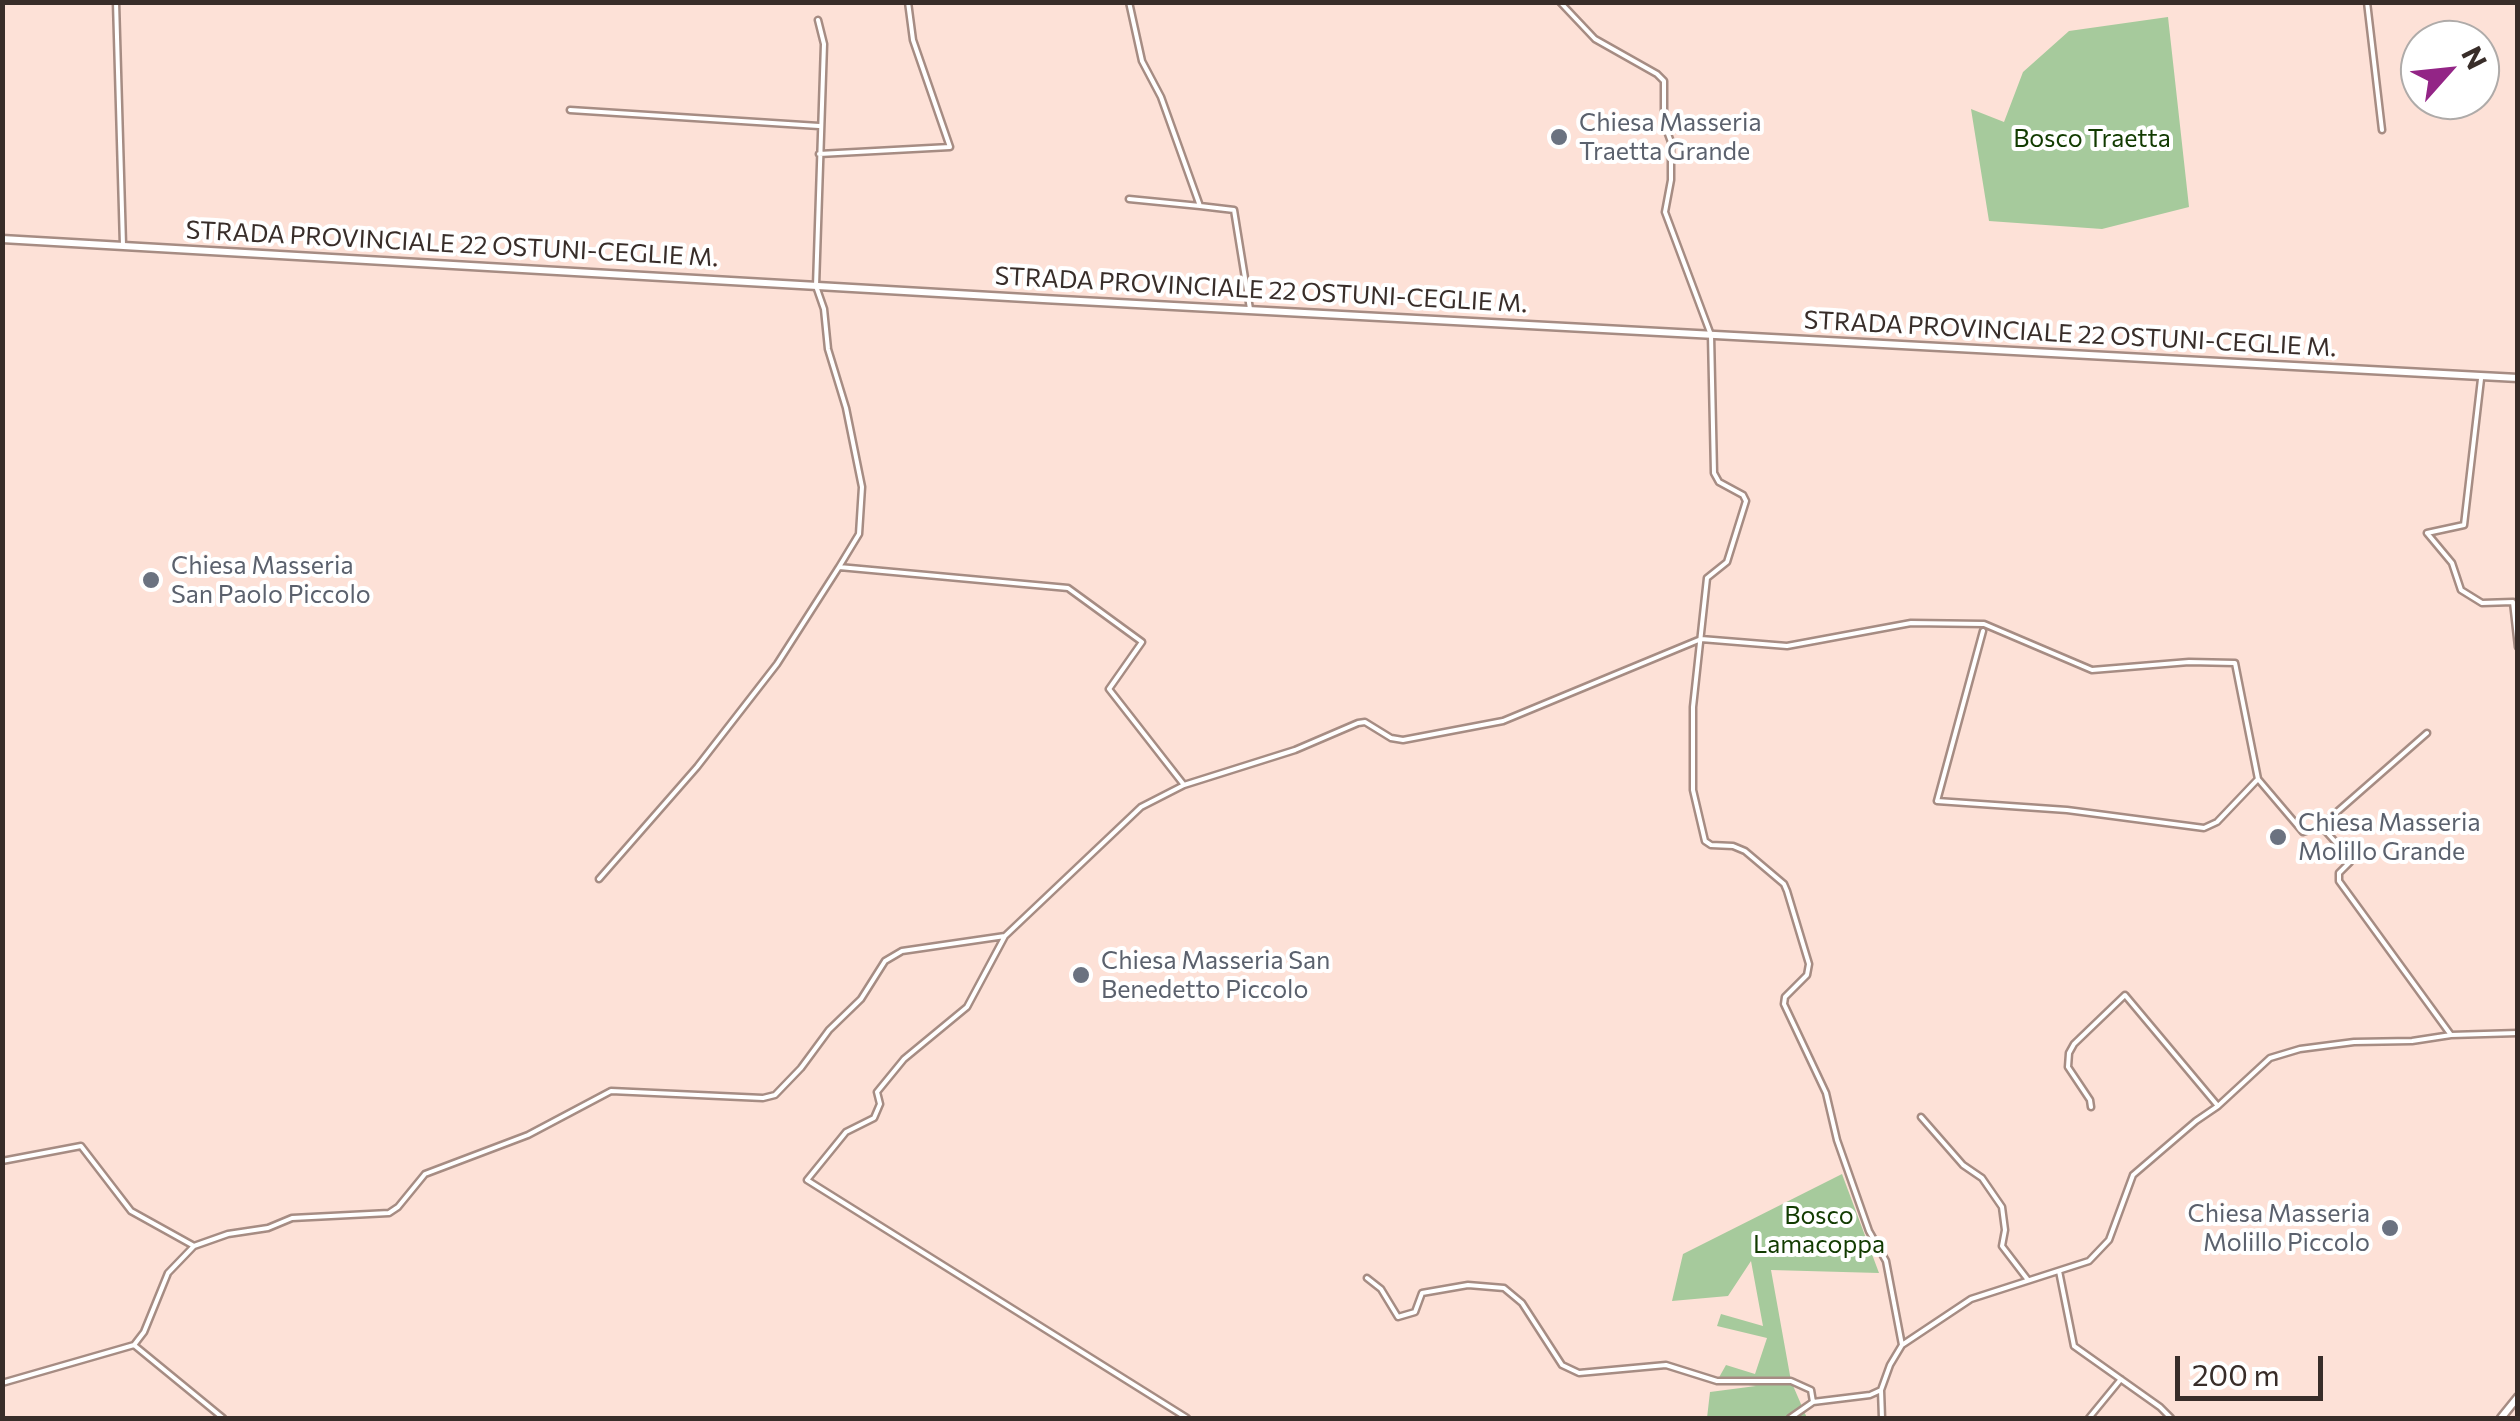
<!DOCTYPE html>
<html>
<head>
<meta charset="utf-8">
<style>
  body { margin:0 }
  #map { position:relative; width:2520px; height:1421px; overflow:hidden; background:#fde1d7; font-family:Commissioner,sans-serif }
  canvas { display:block }
  .frame { position:absolute; inset:0; border:5px solid #382d29; pointer-events:none }
  .north { position:absolute; left:2400px; top:20px; width:100px; height:100px; box-sizing:border-box; background:#fff; border:2px solid #afaba9; border-radius:50%; rotate:63deg; font-size:28px; font-weight:700; line-height:40px; text-align:center; color:#382d29 }
  .north::after { content:''; display:block; margin:auto; width:35px; height:45px; background:#932586; clip-path:polygon(50% 0,100% 100%,50% 72%,0 100%) }
  .scale { position:absolute; left:2175px; top:1356px; width:148px; height:45px; box-sizing:border-box; border:5px solid #382d29; border-top:0; padding-left:12px; font-size:30px; line-height:35px; white-space:nowrap; color:#382d29; -webkit-text-stroke:8px #fff; paint-order:stroke }
</style>
</head>
<body>
<div id="map">
<canvas width="2520" height="1421"></canvas>
<div class="frame"></div>
<div class="north">N</div>
<div class="scale">200 m</div>
</div>
<script>
const c = document.querySelector('canvas').getContext('2d');
c.lineJoin = 'round';
function fill(path, color) { c.fillStyle = color; c.fill(path, 'evenodd'); }
const poly = rows => new Path2D(rows.map(r => 'M' + r).join(''));
function stroke(path, color, width, dash) { c.strokeStyle = color; c.lineWidth = width; c.lineCap = dash ? 'butt' : 'round'; c.setLineDash(dash || []); c.stroke(path); }
function drawText(font, color, halo, rows, align = 'center') {
  c.font = font + ' Commissioner,sans-serif'; c.lineWidth = 8; c.setLineDash([]); c.textBaseline = 'middle'; c.strokeStyle = halo; c.fillStyle = color; for (const [text, x, y, turn = 0] of rows) {
    c.save(); c.translate(x, y); c.rotate((+turn || 0) * Math.PI / 180); c.textAlign = isNaN(turn) ? turn : align; if (halo) c.strokeText(text, 0, 0); c.fillText(text, 0, 0); c.restore();
  }
}
fill(poly([
  [2168,17,2189,207,2102,229,1989,221,1971,109,2004,122,2023,72,2069,31],
  [1842,1174,1879,1273,1771,1270,1791,1381,1807,1418,1707,1418,1710,1392,1756,1386,1717,1381,1726,1365,1755,1374,1767,1338,1717,1326,1721,1314,1763,1326,1751,1261,1728,1296,1672,1301,1683,1254]
]), '#a6ca9c');
const street = poly([
  [116,2,123,245],
  [1129,2,1142,61,1161,97,1200,206,1234,210,1250,309],
  [1560,2,1595,39,1657,74,1664,81,1664,123,1671,142,1671,180,1665,212,1711,335,1714,473,1719,482,1743,495,1746,501,1727,562,1707,578,1693,707,1693,790,1705,841,1711,845,1733,846,1745,851,1784,884,1787,891,1809,964,1807,975,1785,997,1784,1004,1826,1093,1837,1140,1869,1231,1886,1261,1902,1345],
  [2367,2,2382,130],
  [818,20,824,44,816,286,824,309,828,349,846,408,862,487,859,534,839,567,1068,588,1142,642,1109,689,1184,785],
  [570,110,819,126],
  [819,154,950,147,913,40,908,2],
  [1129,199,1200,206],
  [2427,533,2464,525,2481,379],
  [2427,533,2452,563,2461,590,2482,603,2513,602,2518,647],
  [1983,631,1937,801,2067,810,2204,828,2217,822,2258,779],
  [2321,826,2427,733],
  [599,879,697,767,777,664,839,567],
  [1005,936,967,1007,904,1059,877,1092,880,1104,874,1118,846,1132,807,1180,1187,1418],
  [2091,1107,2090,1100,2068,1067,2069,1053,2074,1044,2125,995,2218,1106],
  [1921,1117,1963,1165,1982,1178,2002,1207,2005,1230,2002,1246,2028,1280],
  [2,1161,81,1146,131,1211,194,1246],
  [2059,1271,2074,1346,2160,1407,2171,1418],
  [1367,1278,1381,1289,1398,1317,1415,1312,1422,1293,1468,1285,1504,1288,1522,1303,1562,1365,1579,1373,1666,1365,1717,1381,1791,1381,1811,1390,1813,1402],
  [134,1345,144,1332,168,1273,194,1246,228,1234,268,1228,292,1218,389,1213,398,1207,425,1174,528,1135,611,1091,763,1098,775,1095,801,1068,829,1030,861,999,885,961,902,951,1005,936,1141,807,1184,785,1295,750,1358,723,1365,722,1391,738,1403,740,1503,721,1701,639,1787,646,1911,623,1984,624,2092,670,2189,662,2235,663,2258,779,2303,832,2321,826,2349,857,2350,862,2339,873,2339,881,2451,1035],
  [134,1345,223,1418],
  [2,1383,134,1345],
  [1790,1418,1813,1402,1870,1395,1881,1390],
  [1882,1418,1881,1390,1890,1365,1902,1345,1971,1299,2089,1261,2109,1240,2133,1175,2196,1121,2218,1106,2270,1058,2300,1049,2354,1042,2412,1041,2451,1035,2518,1033],
  [2089,1418,2121,1379]
]);
const secondary = poly([
  [2,239,1043,299,2518,378],
  [2501,1418,2518,1397]
]);
stroke(street, '#a68c83', 9);
stroke(secondary, '#a68c83', 11);
stroke(street, '#fff', 4);
stroke(secondary, '#fff', 6);
for (const [x, y, r, color] of [
  [1559,137,10,"#6b7280"],
  [151,580,10,"#6b7280"],
  [2278,837,10,"#6b7280"],
  [1081,975,10,"#6b7280"],
  [2390,1228,10,"#6b7280"]
]) { const dot = new Path2D(); dot.arc(x, y, r, 0, 2 * Math.PI); c.fillStyle = color; c.fill(dot); stroke(dot, '#fff', 4); }
drawText('25px', '#5b616d', '#fff', [
  ["Chiesa Masseria",1579,123],
  ["Traetta Grande",1579,152],
  ["Chiesa Masseria",171,566],
  ["San Paolo Piccolo",171,595],
  ["Chiesa Masseria",2298,823],
  ["Molillo Grande",2298,852],
  ["Chiesa Masseria San",1101,961],
  ["Benedetto Piccolo",1101,990],
  ["Chiesa Masseria",2370,1214,"right"],
  ["Molillo Piccolo",2370,1243,"right"]
], 'left');
drawText('25px', '#123b01', '#fff', [
  ["Bosco Traetta",2092,139],
  ["Bosco",1819,1216],
  ["Lamacoppa",1819,1245]
]);
drawText('25px', '#382d29', '#fff', [
  ["STRADA PROVINCIALE 22 OSTUNI-CEGLIE M.",452,244,3],
  ["STRADA PROVINCIALE 22 OSTUNI-CEGLIE M.",1261,290,3],
  ["STRADA PROVINCIALE 22 OSTUNI-CEGLIE M.",2070,334,3]
]);
</script>
</body>
</html>
